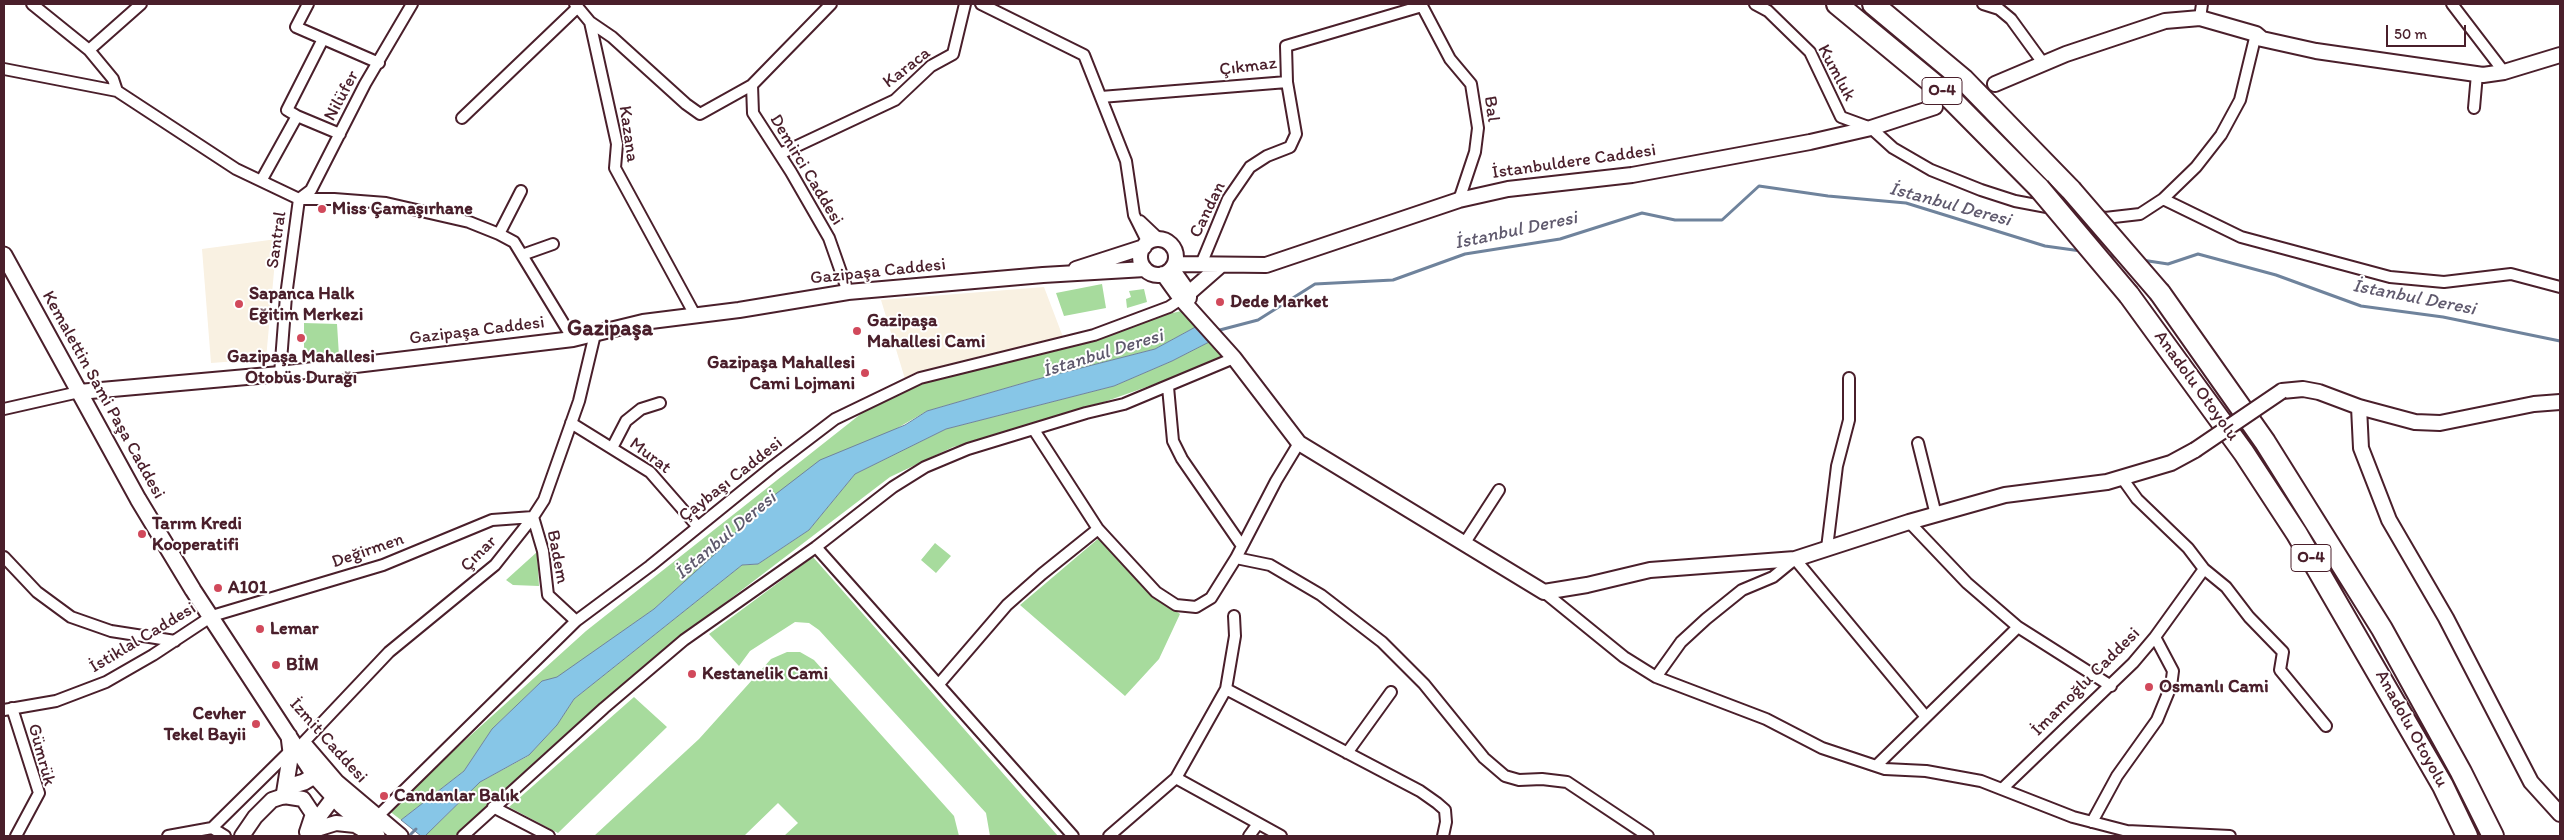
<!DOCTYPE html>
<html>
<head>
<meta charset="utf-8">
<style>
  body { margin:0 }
  #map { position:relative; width:2564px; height:840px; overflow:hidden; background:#fff; font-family:Itim,sans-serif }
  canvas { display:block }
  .frame { position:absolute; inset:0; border:5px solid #4a1f2b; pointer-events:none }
  .scale { position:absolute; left:2386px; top:25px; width:80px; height:22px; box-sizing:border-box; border:2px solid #4a1f2b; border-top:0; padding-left:6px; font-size:15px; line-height:18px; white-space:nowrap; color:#4a1f2b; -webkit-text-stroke:4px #fff; paint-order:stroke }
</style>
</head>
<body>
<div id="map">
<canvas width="2564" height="840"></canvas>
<div class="frame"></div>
<div class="scale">50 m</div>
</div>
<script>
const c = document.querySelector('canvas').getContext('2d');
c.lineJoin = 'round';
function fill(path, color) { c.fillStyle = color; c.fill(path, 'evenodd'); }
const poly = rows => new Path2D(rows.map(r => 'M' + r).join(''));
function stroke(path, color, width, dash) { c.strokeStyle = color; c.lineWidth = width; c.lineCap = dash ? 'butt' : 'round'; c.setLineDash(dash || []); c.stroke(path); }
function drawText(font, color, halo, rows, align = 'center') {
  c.font = font + ' Itim,sans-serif'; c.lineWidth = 4; c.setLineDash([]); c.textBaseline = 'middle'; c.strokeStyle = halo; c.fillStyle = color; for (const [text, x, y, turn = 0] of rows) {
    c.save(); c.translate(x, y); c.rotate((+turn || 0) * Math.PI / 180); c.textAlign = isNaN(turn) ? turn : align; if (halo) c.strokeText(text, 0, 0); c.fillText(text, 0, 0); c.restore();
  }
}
fill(poly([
  [277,239,266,359,211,363,202,249],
  [1044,287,1063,337,905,379,881,300]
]), '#f9f1e2');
fill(poly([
  [1102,284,1106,308,1064,316,1056,293],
  [1144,289,1147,302,1127,308,1126,299,1131,297,1129,291],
  [1181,311,1201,324,1155,349,1034,380,927,411,755,510,725,545,654,609,557,678,542,681,492,729,464,771,401,820,388,810,586,631,905,379],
  [304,323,337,324,339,356,304,361],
  [1213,340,1226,359,1047,422,953,447,890,477,654,657,459,836,425,836,480,782,528,756,557,725,574,699,742,565,758,564,809,530,855,474,946,429,1114,386,1172,361],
  [1099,538,1157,598,1180,614,1159,659,1125,696,1020,605],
  [935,543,951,556,936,573,921,560],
  [537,552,539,586,513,585,506,580],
  [813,557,1058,836,990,836,986,813,819,630,809,623,795,622,750,651,739,666,709,634],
  [787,652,800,652,814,660,954,816,959,836,784,836,798,823,778,803,744,836,594,836,699,739,771,659],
  [634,697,667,727,558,833,509,807]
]), '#a7db9d');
const water = poly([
  [1201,324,1213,340,1172,361,1114,386,946,429,855,474,809,530,758,564,742,565,574,699,557,725,529,755,480,782,425,836,421,836,401,820,464,771,492,729,542,681,557,677,654,609,725,545,755,510,820,460,905,425,927,411,1034,380,1155,349,1201,324]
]);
fill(water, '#87c6e7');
stroke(water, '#6f839c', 1);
stroke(poly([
  [2105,255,2118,257],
  [2142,260,2168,264,2198,254,2276,275,2361,306,2443,317,2560,341],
  [1216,331,1258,320,1315,284,1393,280,1465,254,1560,239,1642,213,1675,220,1722,220,1759,186,1828,196,1906,203,2045,246,2081,251],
  [409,836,416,829]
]), '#6f839c', 3);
const minor = poly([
  [32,4,89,50,113,79,117,91],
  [308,4,296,27,379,63],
  [575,4,590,22,617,144,615,168,695,315],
  [831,4,752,85,753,113,791,172,829,238,848,292],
  [981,4,1084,55,1126,161,1134,215,1148,243],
  [1421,4,1450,59,1471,84,1478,128,1475,152,1459,200],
  [1755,4,1768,11,1810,52,1841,117,1871,128,1893,148,1931,170,1981,190,2015,201,2105,218,2140,214,2163,199,2196,167,2221,135,2240,100,2256,34],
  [1983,4,1999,9,2011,19,2043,63],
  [2452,4,2504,72],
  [2200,18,2202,4],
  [590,22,612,37,686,104,700,114,752,85],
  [89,50,141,4],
  [4,69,117,91,236,169,299,199,334,199,386,203,469,222,499,234,514,242,573,339],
  [1101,97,1287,82,1286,46,1422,6],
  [2474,108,2477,74],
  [297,116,340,134],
  [462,118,578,7],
  [780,154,895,100,931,66,953,54,965,4],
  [261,181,297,116,287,110,323,39],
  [299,199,311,190,365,84,412,4],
  [2163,199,2241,237,2390,277,2444,282,2511,274,2560,287],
  [1140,221,1159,239],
  [499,234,521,191],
  [522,255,553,244],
  [1202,262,1228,199,1250,167,1267,156,1290,147,1296,134,1287,82],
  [280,374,286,296,299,199],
  [1168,387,1173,441,1182,459,1242,546],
  [4,409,79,392],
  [571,423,650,472,698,527],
  [1034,430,1098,529,1156,592,1176,605,1196,607,1211,598,1236,558,1276,481,1299,443],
  [1918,443,1936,515],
  [612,448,626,421,641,409,660,403],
  [2122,478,2137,499,2188,548,2204,569,2226,587,2249,617,2283,652,2280,670,2326,726],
  [533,517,543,551,548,595,576,621],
  [1909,522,1967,583,2018,627,2111,686],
  [1464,544,1499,490],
  [816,547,1073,836],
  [1827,548,1837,466,1849,420,1849,378],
  [4,557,37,592,71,617,111,631,175,641],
  [1236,558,1270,565,1321,595,1382,642,1424,684,1484,758,1505,776,1519,780,1542,779,1567,782,1648,836],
  [1544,592,1624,657,1656,677,1766,719,1822,748,1885,769,1926,771,1981,781,2073,817,2127,831,2230,836],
  [1656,677,1681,642,1706,619,1742,590,1773,577,1795,559,1926,717],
  [939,684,1007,605,1042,574,1098,529],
  [1226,689,1420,791,1437,803,1445,810,1446,822,1443,836],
  [12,708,39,793,16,836],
  [4,710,56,701,106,682,153,655,212,616,383,565,492,520,533,517],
  [303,743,389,652,495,565,533,517,544,500,579,401,595,334],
  [1347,753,1391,692],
  [1876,766,2018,627],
  [1176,778,1281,836],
  [2002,789,2133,663,2155,637,2204,569],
  [493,807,549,836],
  [377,817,576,621,650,566,772,467,835,419,920,378,1094,335,1169,307,1181,299],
  [2092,822,2117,776,2157,720,2171,686,2173,671,2155,637],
  [212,828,291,750],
  [168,836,212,828,225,836],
  [463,836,604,708,684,640,816,547,893,487,925,467,968,449,1086,413,1124,404,1234,358],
  [1109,836,1176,778,1226,689,1235,636,1234,616],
  [1249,836,1257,825]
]);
const tertiary = poly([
  [1995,84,2066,54,2165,21,2200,18,2256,34,2262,39,2316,51,2483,75,2504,72,2560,55],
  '1140 257a18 18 0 1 1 36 0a18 18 0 1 1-36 0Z',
  [1175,264,1266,265,1459,200,1508,189,1632,175,1810,142,1871,128,1935,107],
  [1076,269,1144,247],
  [1172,269,1189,293,1189,298],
  [1163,274,1181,299,1234,358,1299,443,1544,592,1587,585,1650,570,1795,559,1909,522,2005,495,2107,482,2171,463,2195,450],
  [1189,293,1221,265],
  [2282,391,2303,389,2319,392,2359,407,2415,422,2440,423,2534,404,2560,402],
  [79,392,280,374,573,339,643,322,739,310,848,292,1043,275,1145,269],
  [2359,407,2361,448,2389,520,2446,618,2531,782,2560,814],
  [312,826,334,797,335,788],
  [307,832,336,823,355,825,367,832],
  [242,836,255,817,272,800,284,796,303,799,313,814,307,832]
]);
const secondary = poly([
  [4,255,138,499,193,590,314,775,341,805,377,836],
  [306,747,336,782,400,836],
  [284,796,291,752,289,736],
  [284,796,294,785,304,782,324,770]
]);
const motorway = poly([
  [1837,4,1946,94,2039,188],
  [1873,4,1964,80,2071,190],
  [2160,293,2265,442,2382,629,2461,772,2493,836],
  [2129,295,2244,453,2297,534,2443,786,2467,836]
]);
stroke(minor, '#4a1f2b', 14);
stroke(tertiary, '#4a1f2b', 18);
stroke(secondary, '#4a1f2b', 19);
stroke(motorway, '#4a1f2b', 24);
stroke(minor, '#fff', 10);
stroke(tertiary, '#fff', 14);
stroke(secondary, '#fff', 15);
stroke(motorway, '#fff', 20);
const tertiaryBridge = poly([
  [2195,450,2282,391]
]);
const motorwayBridge = poly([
  [2039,188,2129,295],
  [2071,190,2160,293]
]);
stroke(tertiaryBridge, '#4a1f2b', 18, []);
stroke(motorwayBridge, '#4a1f2b', 24, []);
stroke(tertiaryBridge, '#fff', 14);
stroke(motorwayBridge, '#fff', 20);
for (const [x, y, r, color] of [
  [322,209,5,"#d1495b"],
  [1220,302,5,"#d1495b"],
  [239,304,5,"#d1495b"],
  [857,331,5,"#d1495b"],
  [301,338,5,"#d1495b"],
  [865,373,5,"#d1495b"],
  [142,534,5,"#d1495b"],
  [218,588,5,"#d1495b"],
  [260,629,5,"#d1495b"],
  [276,665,5,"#d1495b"],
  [692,674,5,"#d1495b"],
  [2149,687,5,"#d1495b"],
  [256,724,5,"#d1495b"],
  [384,796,5,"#d1495b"]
]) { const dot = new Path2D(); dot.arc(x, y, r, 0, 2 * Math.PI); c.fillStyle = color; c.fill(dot); stroke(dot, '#fff', 2); }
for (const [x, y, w] of [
  [1942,91,40],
  [2311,558,40]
]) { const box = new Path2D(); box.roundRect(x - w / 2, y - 13.5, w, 27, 4); c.fillStyle = '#fff'; c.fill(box); stroke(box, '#4a1f2b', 1); }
drawText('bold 16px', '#4a1f2b', null, [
  ["O-4",1942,91],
  ["O-4",2311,558]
]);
drawText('18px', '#4a1f2b', '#fff', [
  ["Çıkmaz",1248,67,-7],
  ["Karaca",907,68,-38],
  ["Kumluk",1836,73,62],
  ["Nilüfer",342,96,-62],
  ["Bal",1491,109,82],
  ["Kazana",628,134,82],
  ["İstanbuldere Caddesi",1574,162,-8],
  ["Demirci Caddesi",806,170,59],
  ["Candan",1208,210,-64],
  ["Santral",277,240,-82],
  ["Gazipaşa Caddesi",878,272,-6],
  ["Gazipaşa Caddesi",477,331,-7],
  ["Anadolu Otoyolu",2196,386,54],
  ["Kemalettin Sami Paşa Caddesi",103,395,61],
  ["Murat",650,456,37],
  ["Çaybaşı Caddesi",731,480,-38],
  ["Değirmen",368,551,-19],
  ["Çınar",479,554,-45],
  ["Badem",557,557,79],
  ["İstiklal Caddesi",143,638,-31],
  ["İmamoğlu Caddesi",2086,682,-45],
  ["Anadolu Otoyolu",2411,729,61],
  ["İzmit Caddesi",328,741,48],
  ["Gümrük",41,755,75]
]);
drawText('bold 18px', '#4a1f2b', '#fff', [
  ["Miss Çamaşırhane",332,209],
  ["Sapanca Halk",249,294],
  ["Eğitim Merkezi",249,315],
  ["Dede Market",1230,302],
  ["Gazipaşa",867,321],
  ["Mahallesi Cami",867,342],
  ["Gazipaşa Mahallesi",301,357,"center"],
  ["Otobüs Durağı",301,378,"center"],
  ["Gazipaşa Mahallesi",855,363,"right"],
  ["Cami Lojmani",855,384,"right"],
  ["Tarım Kredi",152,524],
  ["Kooperatifi",152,545],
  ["A101",228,588],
  ["Lemar",270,629],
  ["BİM",286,665],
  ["Kestanelik Cami",702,674],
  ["Osmanlı Cami",2159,687],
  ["Cevher",246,714,"right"],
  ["Tekel Bayii",246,735,"right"],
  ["Candanlar Balık",394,796]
], 'left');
drawText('italic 19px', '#5f596d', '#fff', [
  ["İstanbul Deresi",1950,205,15],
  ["İstanbul Deresi",1516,231,-12],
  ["İstanbul Deresi",2414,298,11],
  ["İstanbul Deresi",1103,354,-17],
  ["İstanbul Deresi",726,536,-40]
]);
drawText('bold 22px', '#4a1f2b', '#fff', [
  ["Gazipaşa",610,329]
]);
</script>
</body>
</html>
